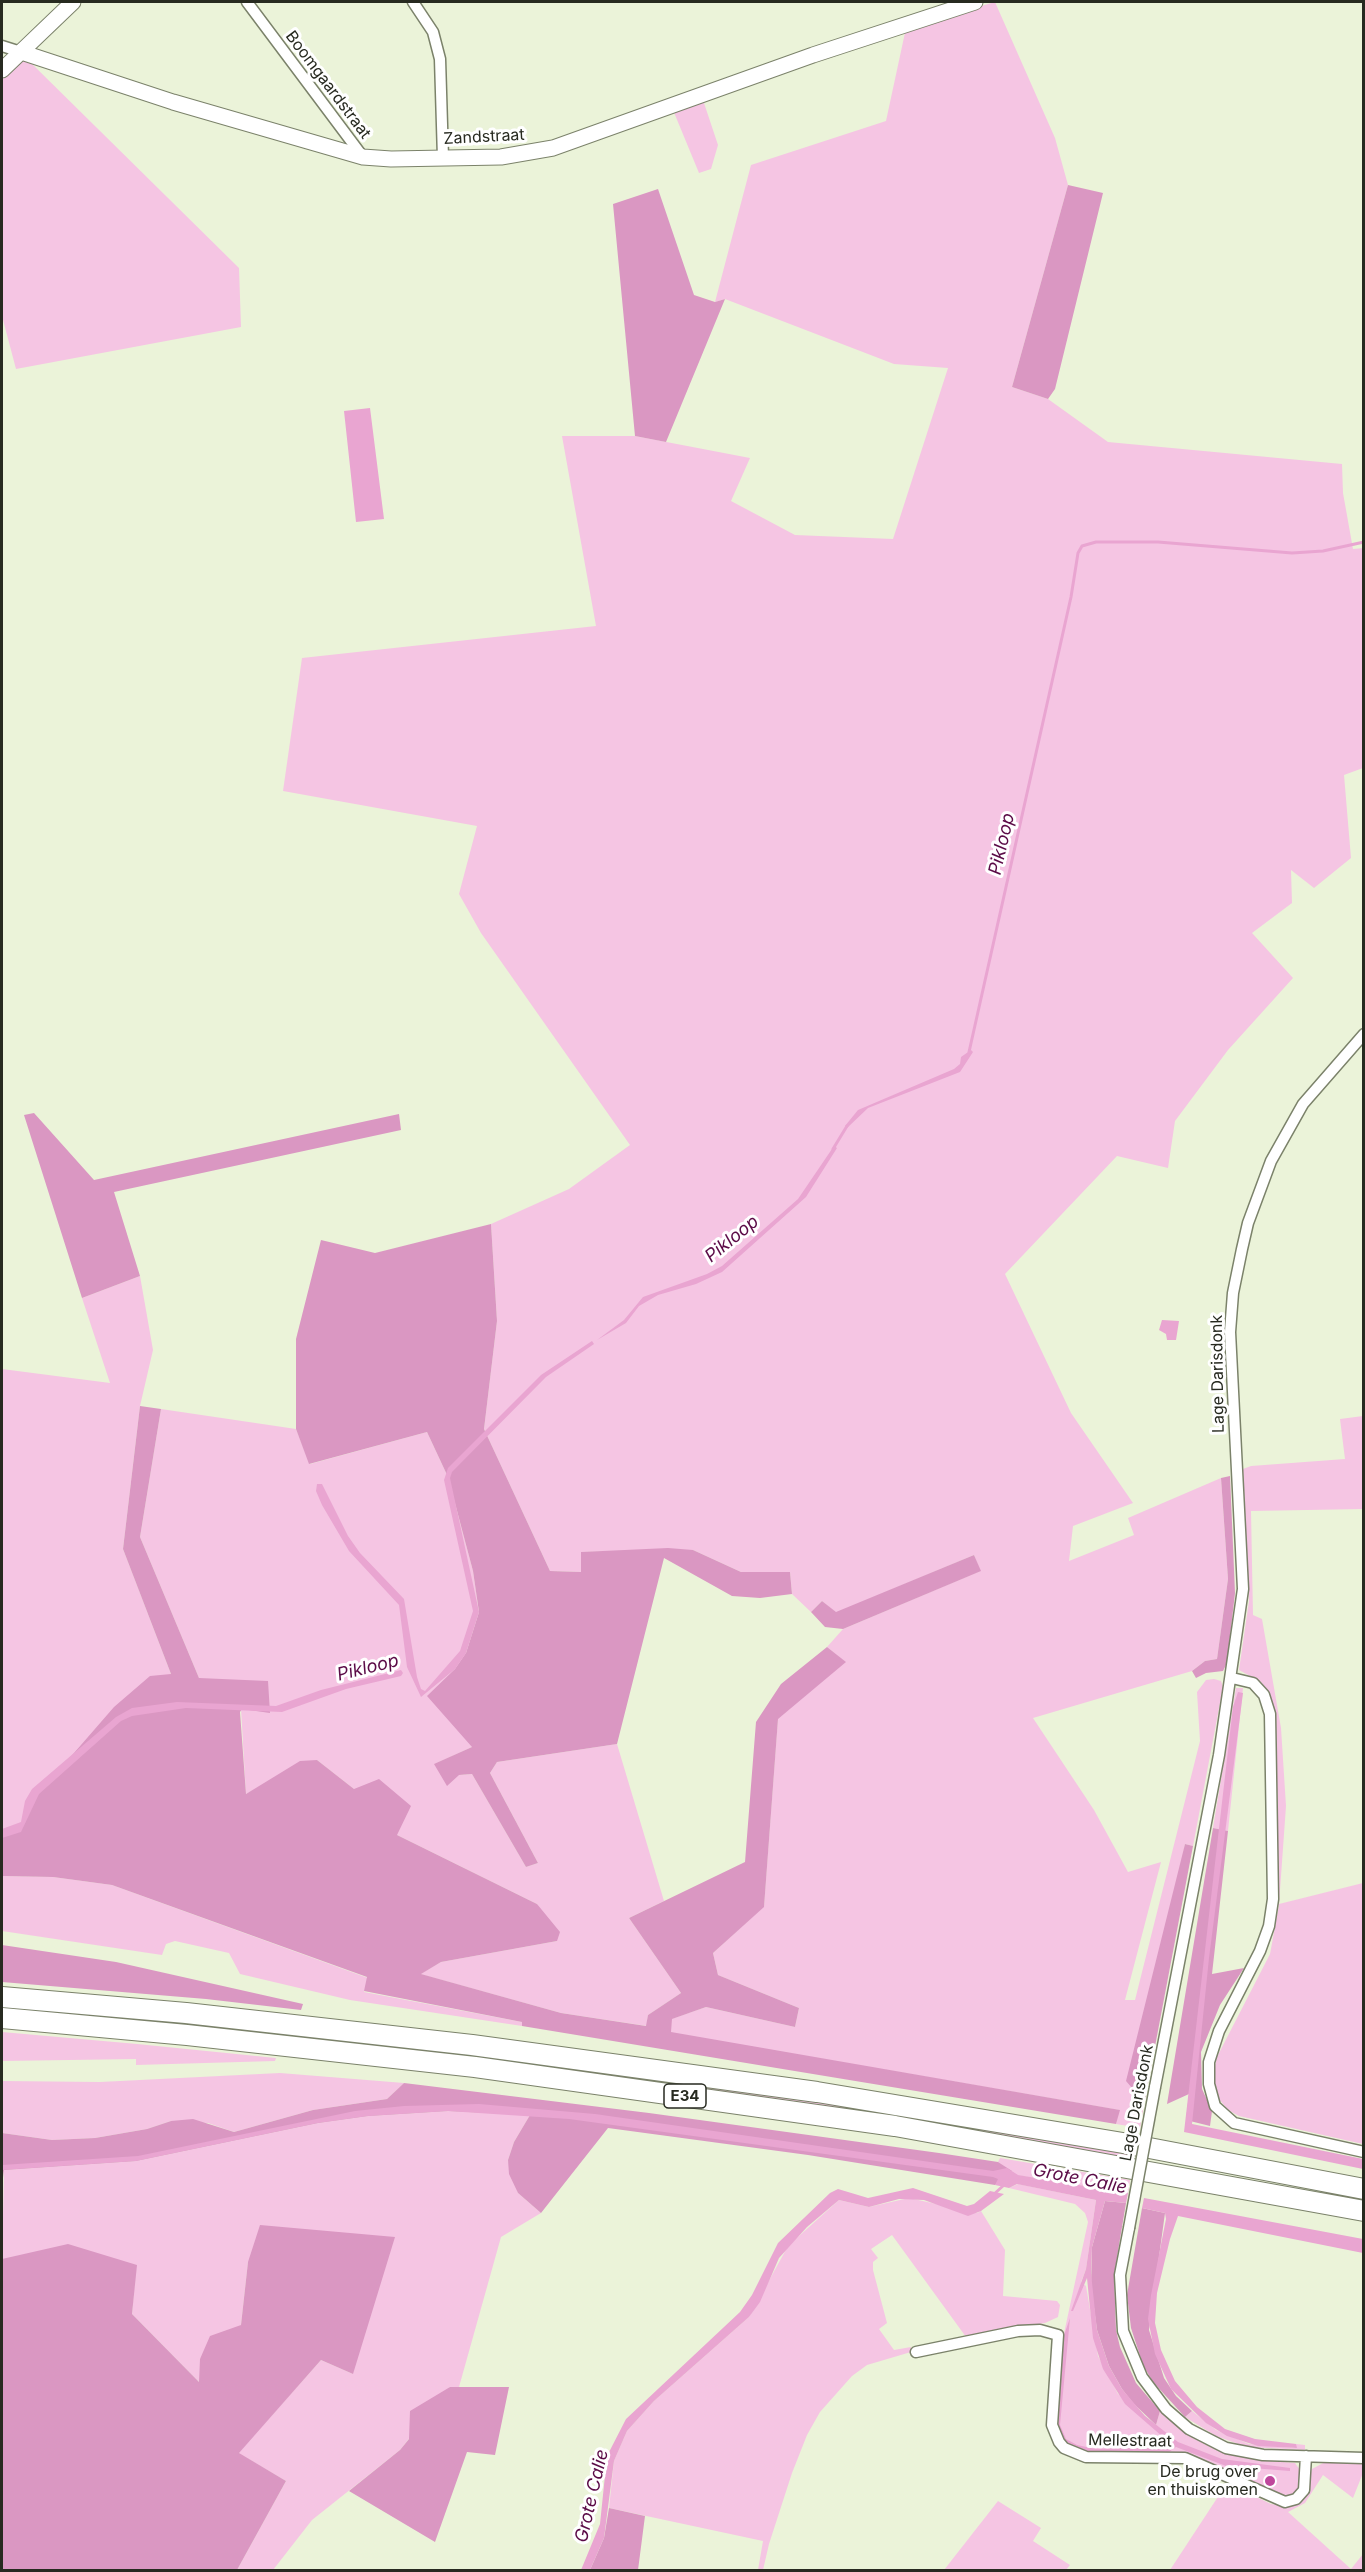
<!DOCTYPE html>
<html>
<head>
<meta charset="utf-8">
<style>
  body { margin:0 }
  #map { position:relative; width:1365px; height:2572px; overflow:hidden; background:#ebf3d9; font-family:Inter,sans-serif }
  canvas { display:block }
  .frame { position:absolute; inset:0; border:3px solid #272a20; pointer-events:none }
</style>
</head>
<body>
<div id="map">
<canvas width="1365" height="2572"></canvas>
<div class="frame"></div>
</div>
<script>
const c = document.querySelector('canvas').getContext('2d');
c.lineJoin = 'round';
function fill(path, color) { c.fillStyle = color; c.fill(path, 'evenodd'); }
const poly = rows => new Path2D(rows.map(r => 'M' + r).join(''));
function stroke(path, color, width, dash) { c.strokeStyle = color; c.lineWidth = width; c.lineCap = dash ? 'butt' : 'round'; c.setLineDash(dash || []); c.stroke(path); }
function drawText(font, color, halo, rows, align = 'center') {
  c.font = font + ' Inter,sans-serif'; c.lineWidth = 6; c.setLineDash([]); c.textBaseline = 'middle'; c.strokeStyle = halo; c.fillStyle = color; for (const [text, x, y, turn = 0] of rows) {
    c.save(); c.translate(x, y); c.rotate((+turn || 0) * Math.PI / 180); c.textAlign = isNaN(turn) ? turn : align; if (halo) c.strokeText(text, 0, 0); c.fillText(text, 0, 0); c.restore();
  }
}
fill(poly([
  [995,2,1055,138,1068,185,1012,387,1048,399,1108,442,1342,464,1343,493,1353,549,1364,548,1363,768,1344,775,1351,858,1314,888,1291,870,1292,903,1252,933,1293,978,1228,1050,1175,1121,1168,1168,1117,1156,1005,1274,1071,1413,1133,1503,1073,1526,1069,1561,1134,1535,1128,1518,1221,1478,1228,1579,1217,1659,1205,1661,1192,1671,1033,1718,1094,1810,1128,1872,1161,1862,1125,2000,1135,2000,1200,1741,1197,1692,1206,1680,1214,1679,1221,1681,1223,1687,1193,1846,1185,1844,1139,2096,1145,2099,1140,2128,1116,2124,1119,2110,671,2033,671,2019,706,2007,795,2027,799,2008,718,1975,713,1953,764,1906,778,1718,845,1662,827,1647,843,1629,980,1571,974,1555,836,1613,822,1601,811,1612,792,1594,790,1572,741,1572,693,1550,582,1552,581,1572,550,1571,484,1429,497,1321,491,1224,569,1189,630,1145,481,933,459,894,477,826,283,791,302,658,596,626,562,436,635,436,750,458,731,501,795,535,893,539,948,368,894,364,725,299,715,302,751,165,886,121,906,28],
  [25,57,239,268,241,327,16,369,2,316,2,80],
  [703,100,718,145,711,169,699,173,673,110],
  [140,1276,153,1350,140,1406,123,1549,171,1674,23,1825,2,1835,2,1369,110,1383,82,1298],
  [161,1409,296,1429,310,1464,427,1432,448,1477,473,1571,479,1612,466,1653,472,1747,435,1764,459,1775,472,1774,526,1867,538,1863,490,1773,497,1762,617,1744,664,1901,629,1918,681,1993,648,2015,647,2026,561,2013,420,1974,441,1962,557,1941,537,1904,397,1835,354,1789,317,1760,246,1794,241,1709,199,1678,140,1537],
  [1363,1416,1363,1509,1251,1511,1253,1615,1262,1619,1281,1728,1286,1806,1279,1904,1363,1883,1363,2144,1239,2116,1228,2110,1218,2098,1213,2075,1217,2057,1270,1954,1279,1905,1276,1904,1278,1807,1273,1721,1269,1696,1261,1682,1239,1670,1249,1601,1243,1469,1251,1466,1345,1459,1340,1419],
  [1236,1688,1243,1688,1228,1831,1213,1828],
  [2,1876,53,1877,112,1885,368,1978,364,1992,522,2022,522,2026,350,2000,240,1974,229,1953,175,1941,166,1944,162,1955,2,1931],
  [2,2005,381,2042,778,2094,1135,2153,1133,2159,2,2011],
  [2,2032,137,2044,276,2058,275,2061,136,2065,136,2059,2,2061],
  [280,2073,404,2083,387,2099,313,2110,234,2132,208,2123,171,2121,147,2129,95,2138,52,2140,2,2133,2,2081,100,2082],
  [448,2111,530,2115,514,2142,508,2160,518,2193,541,2213,501,2237,459,2387,450,2387,400,2450,312,2520,273,2570,237,2570,286,2481,238,2453,321,2360,353,2374,248,2262,241,2325,200,2359,200,2383,132,2314,136,2265,2,2259,4,2170,136,2161,318,2123,368,2116],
  [1000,2158,1130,2180,1128,2193,1015,2175,998,2162],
  [1018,2184,1096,2200,1086,2269,1081,2282,1086,2286,1098,2356,1118,2394,1156,2425,1160,2411,1191,2437,1218,2451,1258,2460,1295,2463,1300,2470,1300,2482,1296,2493,1286,2497,1274,2494,1186,2453,1081,2451,1061,2435,1057,2417,1063,2338,1088,2222,1085,2213,1075,2204,1009,2188],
  [909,2198,977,2213,981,2211,1005,2250,1003,2296,1057,2301,1060,2305,1058,2317,1045,2323,966,2337,892,2235,871,2249,878,2258,873,2262,873,2270,887,2323,879,2329,894,2350,911,2347,911,2352,867,2365,852,2376,820,2412,807,2435,792,2473,769,2544,763,2570,758,2570,763,2541,609,2508,614,2461,627,2431,654,2401,749,2317,788,2246,839,2200,869,2207],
  [1192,2411,1216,2430,1249,2444,1295,2448,1296,2444,1305,2445,1305,2450,1247,2447,1216,2436,1185,2417],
  [1325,2462,1363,2462,1363,2473,1353,2498,1323,2475,1305,2503,1288,2512,1351,2569,1363,2554,1363,2570,1170,2570,1227,2483,1271,2504,1291,2507,1305,2496,1312,2469],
  [998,2501,1041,2528,1033,2541,1070,2565,1066,2570,944,2570]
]), '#f5c5e3');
fill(poly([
  [1068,185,1103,193,1055,389,1048,399,1012,387],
  [658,189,694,295,715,302,725,299,666,442,635,436,613,204],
  [34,1113,94,1180,399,1114,401,1130,114,1192,140,1276,82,1298,24,1115],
  [491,1224,497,1321,484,1429,550,1571,581,1572,581,1552,668,1548,693,1550,741,1572,790,1572,792,1594,760,1598,732,1596,664,1558,617,1744,497,1762,490,1773,538,1863,526,1867,472,1774,459,1775,447,1786,434,1764,472,1747,427,1696,455,1669,466,1653,479,1612,473,1571,448,1477,427,1432,309,1464,296,1429,296,1339,321,1240,375,1253],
  [140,1406,161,1409,140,1537,199,1678,268,1681,270,1713,242,1709,240,1712,246,1794,300,1761,317,1760,354,1789,379,1779,411,1806,397,1835,537,1904,560,1932,557,1941,441,1962,421,1974,561,2013,646,2026,648,2015,681,1993,629,1918,745,1862,756,1722,781,1684,827,1647,846,1662,778,1719,764,1907,713,1953,718,1975,799,2008,795,2027,706,2007,672,2019,671,2032,1120,2110,1116,2124,522,2026,522,2022,364,1991,367,1977,112,1885,53,1877,2,1876,2,1835,23,1825,28,1806,114,1707,150,1676,171,1674,123,1549],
  [1230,1476,1235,1593,1227,1663,1223,1671,1206,1673,1196,1678,1192,1671,1205,1661,1217,1659,1228,1579,1221,1478],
  [974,1555,981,1571,843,1629,825,1627,811,1612,822,1601,836,1612],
  [1213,1828,1228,1831,1212,1974,1244,1968,1220,2005,1201,2052,1202,2089,1212,2111,1210,2126,1186,2120,1189,2094,1167,2104],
  [1185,1844,1193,1846,1145,2099,1139,2096,1126,2081],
  [2,1945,116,1962,303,2004,301,2010,206,1999,2,1982],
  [404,2083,649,2113,939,2153,998,2162,1012,2171,995,2185,808,2155,608,2128,541,2213,518,2193,509,2174,508,2160,514,2142,530,2115,448,2111,368,2116,318,2123,136,2161,4,2170,2,2186,2,2133,52,2140,95,2138,147,2129,171,2121,193,2119,234,2132,313,2110,387,2099],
  [1105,2201,1126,2203,1114,2275,1116,2330,1120,2347,1136,2383,1160,2411,1156,2425,1133,2403,1122,2389,1109,2366,1097,2330,1091,2285,1092,2247],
  [1142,2208,1165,2213,1149,2330,1164,2378,1176,2396,1192,2411,1185,2417,1153,2382,1143,2365,1131,2328,1127,2295],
  [260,2225,395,2237,353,2374,321,2360,239,2453,286,2481,237,2570,2,2570,2,2259,68,2244,137,2265,132,2314,199,2382,200,2359,210,2336,241,2325,248,2262],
  [450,2387,509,2387,495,2455,467,2452,435,2542,349,2491,400,2450,409,2439,410,2411],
  [609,2508,645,2516,638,2570,590,2570,604,2538]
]), '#da97c2');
fill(poly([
  [370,408,384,519,356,522,344,411],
  [971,1050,973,1052,960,1072,868,1108,847,1128,845,1126,858,1110,954,1069,960,1064,961,1057],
  [834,1146,837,1148,806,1197,722,1272,696,1284,658,1295,639,1306,626,1323,597,1340,624,1320,643,1297,707,1274,722,1266,798,1199],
  [1162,1320,1179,1321,1176,1340,1167,1340,1166,1334,1159,1330],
  [592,1341,594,1344,546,1377,452,1472,450,1478,479,1612,466,1653,455,1669,421,1697,407,1667,399,1605,349,1551,322,1505,316,1491,317,1484,322,1484,348,1536,360,1553,404,1599,417,1677,421,1689,425,1691,460,1651,473,1611,444,1480,448,1468,541,1375],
  [401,1670,403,1673,401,1676,346,1689,282,1712,186,1708,132,1716,121,1721,39,1794,21,1832,2,1838,2,1829,21,1822,25,1801,32,1789,116,1717,132,1708,177,1702,276,1706,321,1690],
  [1238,1692,1243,1693,1209,1958,1192,2124,1363,2159,1363,2169,1184,2132,1233,1707],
  [479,2104,595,2114,993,2171,1007,2168,1018,2175,1128,2193,1126,2203,1105,2201,1092,2247,1091,2273,1097,2330,1109,2366,1122,2389,1145,2416,1178,2442,1222,2459,1290,2468,1290,2471,1226,2466,1176,2447,1169,2452,1090,2452,1081,2451,1066,2442,1058,2428,1057,2417,1063,2338,1070,2318,1060,2425,1066,2439,1077,2445,1096,2449,1166,2447,1171,2444,1125,2404,1103,2369,1093,2338,1087,2278,1073,2311,1071,2311,1086,2269,1096,2200,1017,2184,1009,2188,995,2185,998,2179,993,2177,569,2119,448,2111,368,2116,318,2123,136,2161,2,2170,2,2165,138,2156,355,2111,404,2106],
  [913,2188,967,2206,974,2204,990,2191,1004,2194,981,2211,968,2216,924,2200,899,2199,869,2207,839,2200,807,2227,779,2258,760,2302,749,2317,654,2401,627,2431,614,2461,604,2538,590,2570,581,2570,600,2524,607,2456,626,2419,740,2312,752,2295,778,2243,830,2193,838,2189,868,2198],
  [1144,2198,1363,2239,1363,2253,1178,2216,1170,2239,1157,2293,1155,2323,1161,2350,1175,2381,1197,2407,1225,2429,1255,2439,1296,2444,1297,2448,1258,2446,1227,2436,1206,2423,1171,2389,1155,2354,1148,2319,1151,2295,1166,2219,1165,2213,1142,2208]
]), '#e9a5d1');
stroke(poly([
  [969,1052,1071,597,1078,553,1082,546,1096,542,1158,542,1292,553,1323,551,1364,542],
  [833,1149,847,1126],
  [993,2195,1004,2185]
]), '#e9a5d1', 3);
const street = poly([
  [247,2,363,157],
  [413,2,433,32,440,59,443,158],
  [2,46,21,52],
  [1232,1678,1253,1683,1264,1695,1270,1714,1273,1899,1269,1926,1260,1951,1219,2031,1209,2062,1209,2084,1215,2106,1234,2123,1364,2152],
  [1155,2087,1219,1755,1243,1589,1230,1332,1233,1293,1242,1249,1248,1223,1271,1161,1303,1104,1364,1034],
  [1129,2228,1120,2275,1123,2331,1142,2377,1166,2409,1189,2429,1226,2448,1263,2455,1364,2458],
  [916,2352,1018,2331,1040,2330,1058,2335,1052,2425,1059,2442,1064,2448,1086,2457,1185,2458,1285,2502,1296,2499,1304,2490,1306,2456]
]);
const secondary = poly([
  [21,52,173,102,363,157,391,159,501,157,553,148,813,55,975,2],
  [2,70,73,2]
]);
const highway = poly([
  [2,1997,186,2013,472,2045,817,2092,1123,2143,1364,2189],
  [2,2018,187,2035,475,2067,895,2126,1364,2211]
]);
stroke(street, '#7b826a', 13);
stroke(secondary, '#7b826a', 17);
stroke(highway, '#7b826a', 22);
stroke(street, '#fff', 10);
stroke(secondary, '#fff', 15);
stroke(highway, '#fff', 20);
const streetBridge = poly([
  [1129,2228,1155,2087]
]);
stroke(streetBridge, '#7b826a', 13, []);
stroke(streetBridge, '#fff', 10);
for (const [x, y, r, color] of [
  [1270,2481,6,"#bf479c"]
]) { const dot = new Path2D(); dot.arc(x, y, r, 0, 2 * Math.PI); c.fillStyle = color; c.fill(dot); stroke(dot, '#fff', 2); }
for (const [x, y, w] of [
  [685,2096,42]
]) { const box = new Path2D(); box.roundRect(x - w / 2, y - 12, w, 24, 4.5); c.fillStyle = '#fff'; c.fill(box); stroke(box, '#272a20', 1.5); }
drawText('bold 15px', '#272a20', null, [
  ["E34",685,2096]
]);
drawText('16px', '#272a20', '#fff', [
  ["Boomgaardstraat",328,85,53],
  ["Zandstraat",484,137,-3],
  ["Lage Darisdonk",1218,1374,-91],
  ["Lage Darisdonk",1137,2103,-79],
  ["Mellestraat",1130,2441,1]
]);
drawText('16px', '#272a20', '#fff', [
  ["De brug over",1258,2472],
  ["en thuiskomen",1258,2490]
], 'right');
drawText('italic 18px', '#5b0b47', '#fff', [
  ["Pikloop",1002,844,-77],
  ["Pikloop",732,1239,-39],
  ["Pikloop",368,1668,-14],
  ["Grote Calie",1080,2179,11],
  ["Grote Calie",592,2496,-77]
]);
</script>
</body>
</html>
